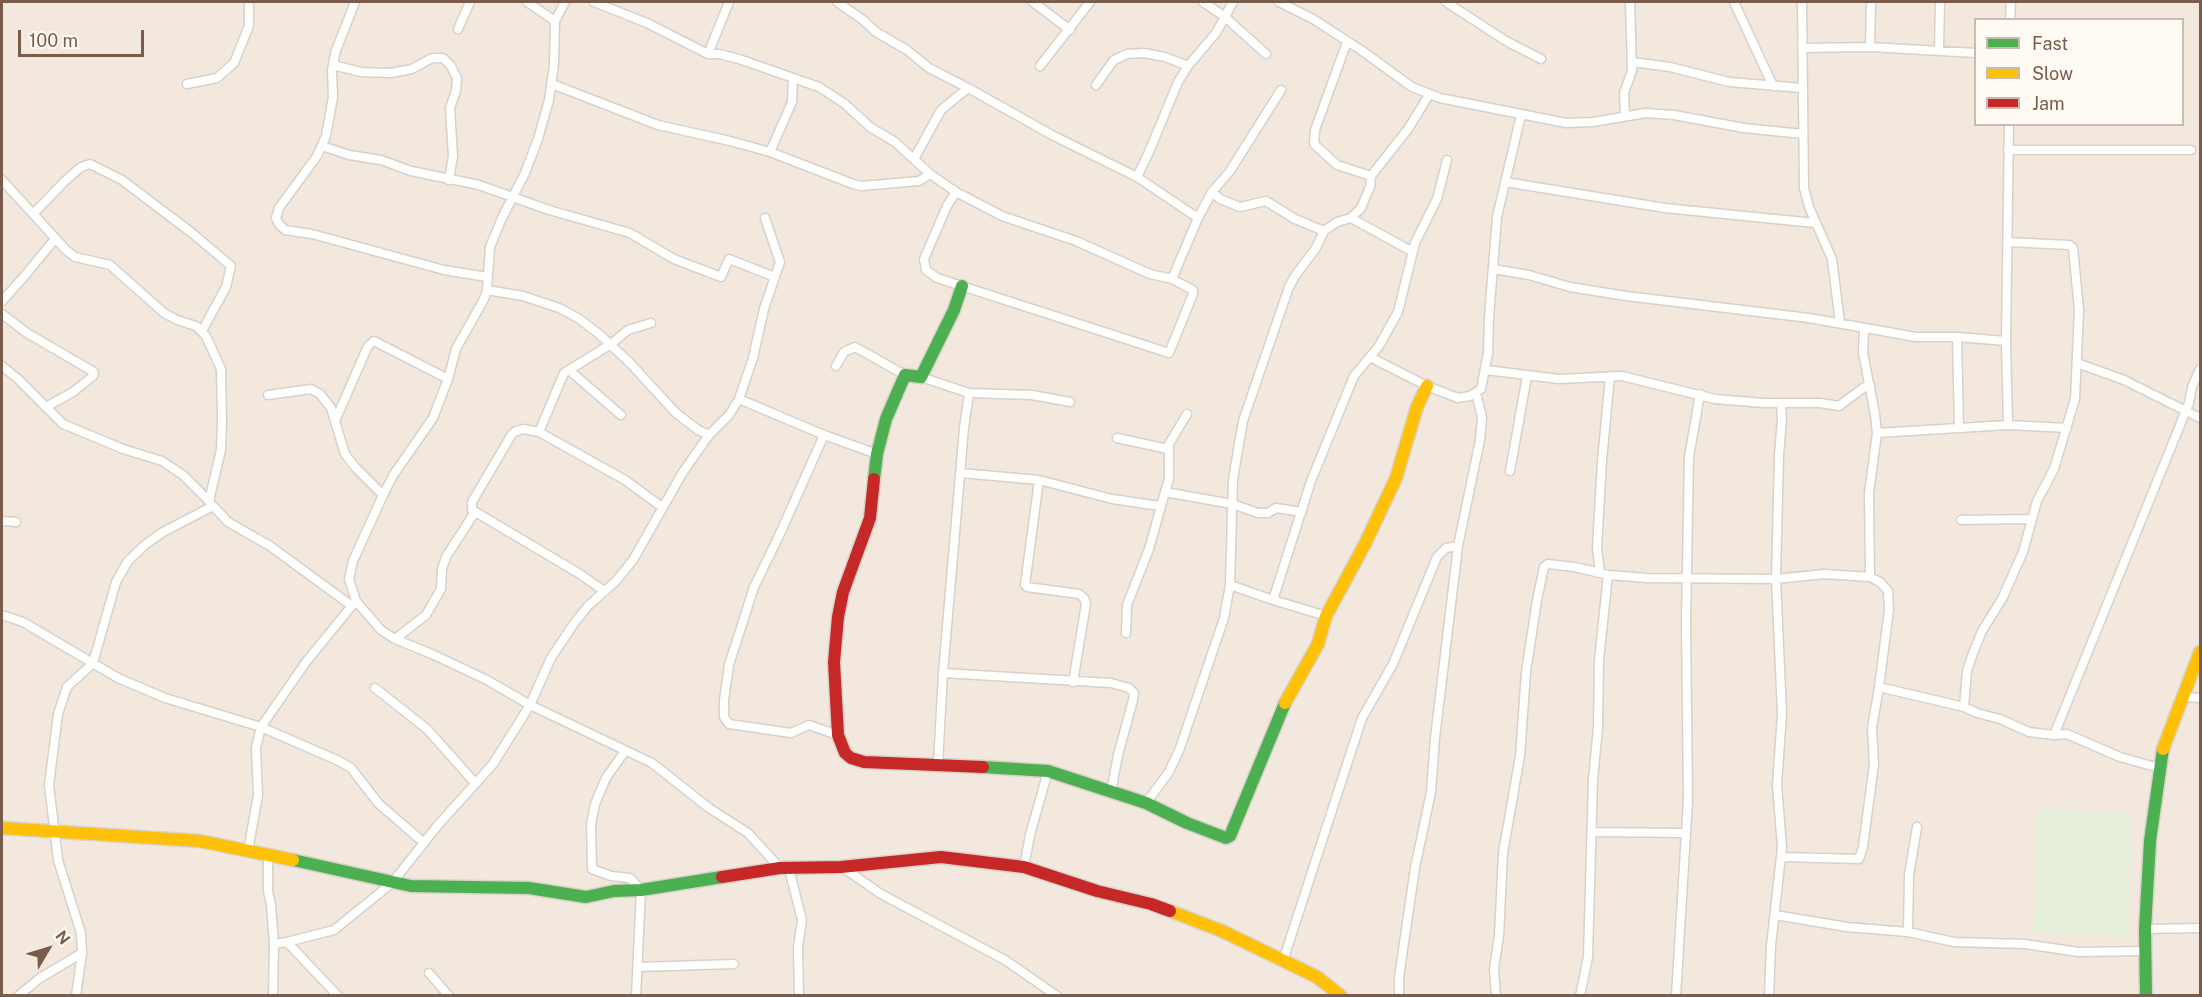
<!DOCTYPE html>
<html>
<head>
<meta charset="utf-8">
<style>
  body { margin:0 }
  #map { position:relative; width:2202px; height:997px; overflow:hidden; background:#f9f5f0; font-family:"Public Sans",sans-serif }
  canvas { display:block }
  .frame { position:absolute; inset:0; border:3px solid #7a5c4d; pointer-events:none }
  .legend { position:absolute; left:1974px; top:18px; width:210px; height:108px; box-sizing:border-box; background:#fffaf3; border:2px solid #cabbb1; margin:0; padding:8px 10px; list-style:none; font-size:18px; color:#7a5c4d }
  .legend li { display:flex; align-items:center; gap:12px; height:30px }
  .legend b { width:30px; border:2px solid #cabbb1 }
  .north { position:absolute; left:18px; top:919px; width:60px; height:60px; -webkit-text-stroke:4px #fffaf3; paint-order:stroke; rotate:52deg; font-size:16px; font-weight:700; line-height:24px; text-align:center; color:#7a5c4d }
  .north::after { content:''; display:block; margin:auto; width:21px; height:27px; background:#7a5c4d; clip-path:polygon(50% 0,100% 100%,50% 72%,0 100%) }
  .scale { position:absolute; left:18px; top:30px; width:126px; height:27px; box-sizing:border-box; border:3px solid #7a5c4d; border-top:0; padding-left:8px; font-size:18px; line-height:21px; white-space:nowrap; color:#7a5c4d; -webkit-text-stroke:4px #fffaf3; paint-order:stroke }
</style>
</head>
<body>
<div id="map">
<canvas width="2202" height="997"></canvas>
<div class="frame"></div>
<ul class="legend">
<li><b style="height:8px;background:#4caf50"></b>Fast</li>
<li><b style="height:8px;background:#ffc107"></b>Slow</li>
<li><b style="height:8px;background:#c62828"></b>Jam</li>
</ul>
<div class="north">N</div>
<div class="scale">100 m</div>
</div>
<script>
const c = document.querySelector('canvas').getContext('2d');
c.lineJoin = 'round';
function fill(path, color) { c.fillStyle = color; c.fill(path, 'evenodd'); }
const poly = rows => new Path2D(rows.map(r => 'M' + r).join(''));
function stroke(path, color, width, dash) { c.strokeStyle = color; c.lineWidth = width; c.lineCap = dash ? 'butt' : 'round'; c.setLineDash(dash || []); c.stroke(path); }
fill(poly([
  [2,2,2200,2,2200,995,2,995],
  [1976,20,2182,20,2182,124,1976,124]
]), '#f2e8de');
fill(poly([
  [2037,809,2132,813,2129,937,2034,934]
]), '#e7f0db');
const street = poly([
  [355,2,335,53,332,71,333,97,326,136,317,156,279,208,276,218,279,224,285,230,312,234,444,270,487,277],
  [527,2,555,21],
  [565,2,555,21,554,64,549,100,538,139,525,173,502,218,490,247,487,290,484,299,456,349,448,379,433,418,394,474,383,495,353,561,349,579,356,601,381,630,395,639,434,655,487,680,530,705,652,763,709,808,748,833,780,868],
  [594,2,647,23,708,54,719,54,739,59,819,87,845,104,870,127,895,142,930,174,956,192,1002,216,1076,241,1150,274,1172,279,1193,290,1193,294,1169,353,937,278,926,270,924,259,947,206,956,192],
  [837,2,863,20,876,32,907,50,929,68,968,88],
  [1033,2,1070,30],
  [1203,2,1225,17,1266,54],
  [1279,2,1313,19,1361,50,1412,87,1440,98,1566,123,1593,122,1646,113,1674,115,1744,128,1803,134],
  [1446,2,1506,41,1541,59],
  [1734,2,1773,86],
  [1802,2,1804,188,1809,207,1832,259,1840,323],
  [2010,20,2011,2],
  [458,29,470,2],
  [1347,42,1315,130,1314,144,1337,165,1371,176],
  [1870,47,1871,2],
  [1802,48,1870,47,1976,53],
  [1939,50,1940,2],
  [708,54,729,2],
  [1632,62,1670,67,1729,82,1802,88],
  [333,65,361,72,391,73,412,69,432,58,443,58,451,66,457,78,456,91,450,108,453,156,449,180],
  [1040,66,1090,2],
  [187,84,217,78,234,63,249,26,249,2],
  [552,84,658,125,730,141,770,152,853,184,861,186,919,181,930,174],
  [1096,85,1114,60,1127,54,1144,53,1165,57,1188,66],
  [1625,116,1624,93,1632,71,1630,2],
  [322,146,349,155,381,160,411,171,479,185,549,210,630,233,674,259,721,277,729,259,775,277],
  [2008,150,2191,150],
  [770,152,792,102,793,78],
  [914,159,941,110,968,88,1052,135,1137,177,1198,218,1212,192,1230,171,1281,90],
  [1137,177,1149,152,1178,82,1188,66,1216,33,1233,2],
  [2,180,66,250,75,257,110,265,164,313,177,320,196,326,206,336,221,369,222,421,221,450,209,501],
  [1505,182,1665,208,1815,223],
  [1212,192,1220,199,1240,207,1266,201,1295,219,1324,231],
  [33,214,66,180,81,167,90,164,122,180,192,233,231,266,226,287,202,331],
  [1351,218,1413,252],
  [1493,269,1529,275,1570,287,1626,296,1809,318,1916,337,1957,337,2006,341],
  [1172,279,1198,218],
  [487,290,523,296,559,308,578,318,599,334,630,363,676,413,698,430,709,435],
  [2,301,22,279,55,239],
  [2,314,27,333,94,372,93,376,73,392,46,407],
  [1864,328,1863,353,1875,414,1877,433,1869,493,1870,577],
  [1957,337,1959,428],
  [1370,357,1427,386,1458,398,1470,396,1481,389,1488,353,1489,317,1497,217,1521,115],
  [2077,363,2124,380,2200,418],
  [2,366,18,379,63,424,123,449,162,461,183,475,210,502],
  [836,366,844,352,855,347,905,375],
  [569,370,621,415],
  [1486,370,1559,379,1622,376,1715,399,1764,403,1820,403,1839,406,1863,388,1870,385],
  [921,377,969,393,1032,395,1070,402],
  [969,393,964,428,943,673,1111,683,1129,688,1134,693,1133,700,1118,755,1111,792],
  [268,395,311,389,320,394,331,408,345,454,355,467,383,495],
  [739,399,824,435,877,454],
  [335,421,368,346,374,341,448,379],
  [2008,425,2006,341,2009,124],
  [539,432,564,373,611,344,628,330,651,323],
  [1877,433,2008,425,2067,428],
  [824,435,778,538,754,587,729,665,724,700,724,717,729,724,791,733,809,725,838,735],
  [1117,438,1168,449],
  [1510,471,1527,376],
  [961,473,1039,480,1112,499,1160,506],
  [1039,480,1025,585,1027,587,1079,594,1084,598,1086,604,1073,682],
  [1165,492,1169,479,1169,444,1187,414],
  [1961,520,2032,519],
  [2,521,16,522],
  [1600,573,1597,548,1602,461,1610,376],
  [1230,585,1273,600,1326,616],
  [604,591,580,574,472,510,472,502,512,434,516,431,524,429,539,432,625,480,662,507],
  [1273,600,1311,481,1354,376,1379,346,1398,312,1415,243,1437,199,1447,160],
  [2,615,23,622,118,678,165,698,261,727,339,761,351,768,379,804,423,842],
  [1126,633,1127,605,1149,549,1165,492,1232,504,1258,513,1268,513,1276,508,1302,512],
  [395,639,426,615,441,589,442,569,446,557,475,512],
  [375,688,427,729,475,783],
  [2184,697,2200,698],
  [1964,707,1967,671,1973,653,1982,631,2002,599,2023,552,2037,501,2054,469,2075,399,2079,310,2073,248,2069,245,2008,242],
  [2054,735,2189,403,2192,387,2200,369],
  [625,751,606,778,595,804,591,824,592,869,611,876,630,878,641,890,636,996],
  [938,764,943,673],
  [1146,803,1169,772,1180,748,1224,618,1230,585,1233,479,1243,421,1289,287,1295,276,1316,248,1324,231,1337,222,1351,218,1361,208,1370,187,1371,176,1408,129,1429,95],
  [1593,832,1685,833],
  [248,851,258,795,256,748,261,727,306,662,355,602],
  [268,856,268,891,271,905,274,944,273,996],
  [1781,857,1859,859,1863,847,1874,764,1872,728,1879,687],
  [842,867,881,894,1005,960,1057,996],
  [1024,867,1030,835,1048,771],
  [789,869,802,920,798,947,799,996],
  [1775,915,1847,927,1908,932,1954,942,2025,944,2078,952,2147,951],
  [2145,929,2200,928],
  [1908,932,1909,875,1917,827],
  [287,942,338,996],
  [274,944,287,942,334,930,392,883,438,825,493,764,530,705,551,658,575,622,588,606,616,581,633,560,683,472,709,435,729,415,739,399,753,358,764,309,780,262,765,218],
  [1283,961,1362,718,1393,664,1437,557,1446,548,1458,546],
  [638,967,734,964],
  [429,973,449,996],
  [18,996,40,978,82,953],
  [76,996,82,953,81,933,58,860,49,785,58,714,67,687,93,663,116,582,128,561,146,544,163,532,213,506,228,522,270,546,352,606],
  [1399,996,1399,977,1415,868,1431,792,1435,738,1458,546,1480,440,1482,417,1476,393],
  [1496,996,1494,969,1499,936,1503,853,1520,756,1526,672,1537,600,1544,567,1548,564,1575,567,1608,575,1647,578,1776,579,1824,574,1870,577,1880,582,1888,591,1889,610,1879,687,1964,707,1977,713,2000,719,2029,732,2054,735,2067,734,2120,757,2159,768],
  [1580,996,1588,957,1593,779,1598,728,1599,660,1608,575],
  [1676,996,1688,800,1686,622,1689,457,1700,394],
  [1769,996,1771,946,1782,847,1777,785,1782,714,1776,579,1779,455,1782,419,1781,403]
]);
const fast = poly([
  [874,479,877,454,886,419,905,375,921,377,954,310,962,286],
  [983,767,1048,771,1146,803,1187,823,1226,838,1230,836,1285,703],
  [293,860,411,886,529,888,586,897,614,891,641,890,722,877],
  [2146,996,2145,929,2150,841,2163,749]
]);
const slow = poly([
  [1285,703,1318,644,1326,616,1365,544,1396,478,1417,407,1427,386],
  [2163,749,2200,652],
  [2,828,200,841,293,860],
  [1170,911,1222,931,1317,977,1341,996]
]);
const jam = poly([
  [874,479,870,518,843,592,838,617,834,662,838,735,845,753,851,758,864,762,983,767],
  [722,877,780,868,841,867,941,857,1024,867,1097,891,1151,904,1170,911]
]);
stroke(street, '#d7d1cb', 11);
stroke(fast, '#d9d2cb', 15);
stroke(slow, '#d9d2cb', 15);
stroke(jam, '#d9d2cb', 15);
stroke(street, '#fefefd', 8);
stroke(fast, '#4caf50', 12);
stroke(slow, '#ffc107', 12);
stroke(jam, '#c62828', 12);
</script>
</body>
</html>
